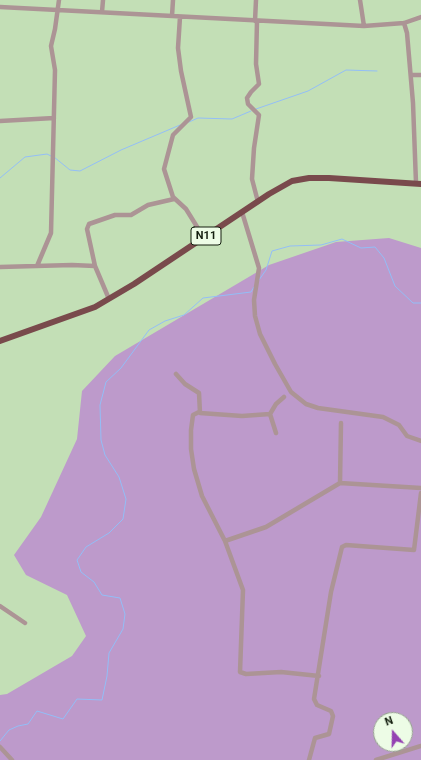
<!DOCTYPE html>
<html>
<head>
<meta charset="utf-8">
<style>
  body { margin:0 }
  #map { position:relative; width:421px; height:760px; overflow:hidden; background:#c3dfb6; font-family:Roboto,sans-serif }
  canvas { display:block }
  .north { position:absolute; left:373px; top:712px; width:40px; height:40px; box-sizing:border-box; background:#edfce6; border:1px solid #96a390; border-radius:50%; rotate:340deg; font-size:11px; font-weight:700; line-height:16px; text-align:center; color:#141e0f }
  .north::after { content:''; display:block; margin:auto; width:14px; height:18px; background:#9442b2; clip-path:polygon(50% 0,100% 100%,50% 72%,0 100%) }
</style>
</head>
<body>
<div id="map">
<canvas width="421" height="760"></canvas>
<div class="north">N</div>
</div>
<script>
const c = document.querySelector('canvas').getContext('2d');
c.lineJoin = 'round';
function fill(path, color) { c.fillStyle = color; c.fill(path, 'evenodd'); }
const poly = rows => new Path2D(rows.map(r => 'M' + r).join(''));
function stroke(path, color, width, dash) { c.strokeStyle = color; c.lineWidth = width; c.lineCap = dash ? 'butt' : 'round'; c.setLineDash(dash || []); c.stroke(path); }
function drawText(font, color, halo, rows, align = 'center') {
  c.font = font + ' Roboto,sans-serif'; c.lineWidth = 3; c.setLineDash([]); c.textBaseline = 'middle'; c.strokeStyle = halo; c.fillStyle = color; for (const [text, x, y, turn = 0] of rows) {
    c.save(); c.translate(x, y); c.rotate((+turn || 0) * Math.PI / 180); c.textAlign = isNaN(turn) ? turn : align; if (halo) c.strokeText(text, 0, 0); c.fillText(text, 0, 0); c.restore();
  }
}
fill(poly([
  [389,238,421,248,421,760,0,760,0,695,7,694,72,656,86,636,67,595,26,575,14,555,41,517,77,439,82,391,115,356,269,265,336,242],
  [381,720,405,720,405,744,381,744]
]), '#bd9acb');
stroke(poly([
  [256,109,308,91,346,70,377,71],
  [189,122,198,118,232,119,251,111],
  [54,157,70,170,80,171,121,150,180,125],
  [0,178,25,157,47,154,51,156],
  [259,280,266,270,272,251,290,246,321,245,342,239,361,248,375,247,384,258,395,286,413,303,421,303],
  [0,741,9,730,18,726,28,724,37,711,63,719,77,699,102,700,107,676,109,653,123,629,125,614,120,598,102,595,94,582,81,572,77,560,86,547,109,533,123,519,126,499,119,477,105,455,101,440,100,405,106,382,121,368,149,330,165,321,184,315,203,298,251,292,254,287]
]), '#93bef7', 1);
stroke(poly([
  [360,0,364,26],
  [0,7,364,26,404,23,421,17],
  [102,12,103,0],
  [172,16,173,0],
  [180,17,178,48,181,71,191,117,173,135,164,169,173,197,186,209,204,238],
  [255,21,256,0],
  [257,21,256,64,259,84,251,92,247,98,248,104,259,115,254,148,252,179,258,202],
  [404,23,407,33,413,103,416,183],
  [411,75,421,75],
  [0,121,54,118],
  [242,212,259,268,254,300,255,316,260,334,275,364,291,392,306,404,318,408,383,417,399,425,407,436,421,441],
  [37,266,51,233,55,70,51,46,55,29,59,0],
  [95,266,87,229,89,224,115,215,131,215,148,205,174,199],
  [0,267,72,265,95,266,109,299],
  [176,374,185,384,199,393,200,413,242,416,270,414],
  [199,412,193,415,191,430,191,449,194,469,202,496,225,541,243,590,240,672,246,674,281,672,319,676],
  [276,433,270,414,276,404,284,397],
  [340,483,341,423],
  [225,541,266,527,340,483,421,488],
  [0,606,25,623],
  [0,747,12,760],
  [309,760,315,738,329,734,333,716,331,711,317,705,314,699,331,592,342,547,346,545,414,550,421,493],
  [376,760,421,746]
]), '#ac9495', 4.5);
stroke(poly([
  [0,341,95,307,134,284,269,194,292,181,309,178,329,178,421,184]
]), '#794a4c', 6);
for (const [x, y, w] of [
  [206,236,30]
]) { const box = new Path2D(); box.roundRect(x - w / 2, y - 9, w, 18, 3); c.fillStyle = '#edfce6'; c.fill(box); stroke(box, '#141e0f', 1); }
drawText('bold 11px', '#141e0f', null, [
  ["N11",206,236]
]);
</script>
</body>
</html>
